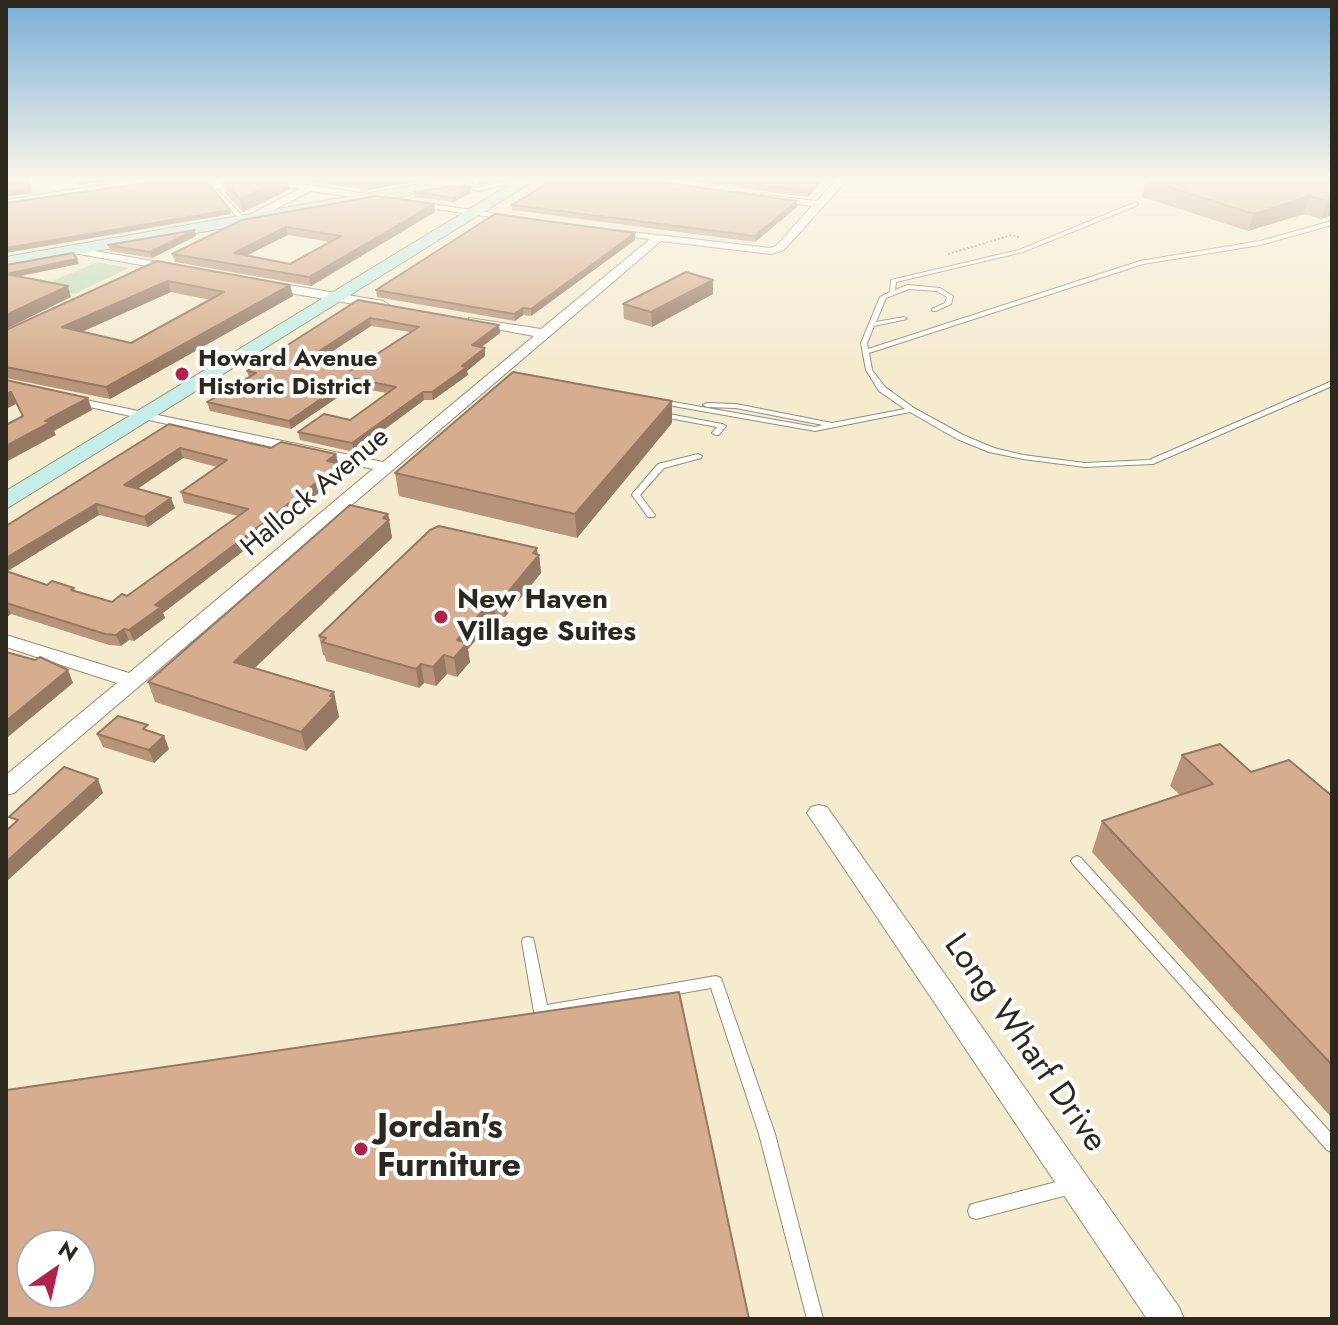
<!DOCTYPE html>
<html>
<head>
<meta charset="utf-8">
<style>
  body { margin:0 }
  #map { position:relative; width:1338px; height:1325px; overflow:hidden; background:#f5ecd0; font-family:Jost,sans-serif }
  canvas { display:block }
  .frame { position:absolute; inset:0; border:8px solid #2c281e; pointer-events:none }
  .north { position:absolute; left:16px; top:1229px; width:80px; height:80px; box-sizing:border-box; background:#fff; border:2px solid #aba9a5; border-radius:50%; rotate:34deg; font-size:22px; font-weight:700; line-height:32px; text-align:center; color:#2c281e }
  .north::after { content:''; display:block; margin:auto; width:28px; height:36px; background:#b22149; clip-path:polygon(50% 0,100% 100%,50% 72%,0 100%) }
</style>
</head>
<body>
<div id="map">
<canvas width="1338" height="1325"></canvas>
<div class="frame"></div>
<div class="north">N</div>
</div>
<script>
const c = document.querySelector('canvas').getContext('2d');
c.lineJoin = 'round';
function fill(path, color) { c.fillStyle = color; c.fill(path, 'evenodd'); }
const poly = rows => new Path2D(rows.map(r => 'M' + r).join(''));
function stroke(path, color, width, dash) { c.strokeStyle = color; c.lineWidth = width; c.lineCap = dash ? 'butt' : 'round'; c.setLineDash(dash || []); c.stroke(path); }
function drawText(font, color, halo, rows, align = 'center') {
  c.font = font + ' Jost,sans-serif'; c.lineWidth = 8; c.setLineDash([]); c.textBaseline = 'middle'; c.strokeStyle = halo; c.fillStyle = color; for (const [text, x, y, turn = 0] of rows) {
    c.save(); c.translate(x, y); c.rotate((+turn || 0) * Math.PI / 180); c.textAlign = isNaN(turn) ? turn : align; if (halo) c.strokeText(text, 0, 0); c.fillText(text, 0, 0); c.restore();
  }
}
fill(poly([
  [98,262,129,268,74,294,38,287]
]), '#c0ddb8');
const service = poly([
  [501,182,522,185,520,186,501,185,479,191,458,187,460,186,479,188,501,182],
  [214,190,218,190,245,219,245,221,241,221,214,192,214,190],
  [1136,202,1138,205,1023,252,896,282,895,290,908,285,940,288,953,296,951,304,936,311,932,311,932,309,945,303,947,297,937,291,909,289,886,298,876,322,904,317,907,319,874,326,867,343,868,349,1140,261,1260,241,1332,221,1332,225,1260,245,1143,264,869,353,872,370,885,387,914,408,963,435,994,448,1023,455,1085,463,1149,460,1330,382,1332,381,1332,386,1153,464,1085,467,1023,459,989,452,957,439,910,412,815,431,662,404,658,402,662,400,815,427,823,425,736,408,707,407,703,405,707,403,736,404,832,423,905,409,879,391,866,370,861,343,880,297,890,292,891,280,1019,250,1136,202],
  [658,412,722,424,726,426,719,435,716,435,712,433,717,427,658,416,658,412],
  [698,454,702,456,701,458,664,468,640,495,655,515,654,517,648,517,632,495,633,493,658,464,698,454],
  [1077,856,1081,858,1332,1134,1332,1152,1327,1150,1073,864,1071,861,1073,858,1077,856],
  [528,937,533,938,534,942,547,1005,716,976,721,978,775,1134,823,1319,807,1319,759,1134,711,988,541,1018,536,1016,534,1012,522,942,523,938,528,937],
  [1071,1178,1077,1181,1079,1186,1077,1191,1071,1194,976,1219,970,1217,968,1211,970,1205,976,1203,1071,1178]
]);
const minor = poly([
  [132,180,157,180,6,206,6,200,132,180],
  [249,180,276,180,524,218,519,221,311,191,240,227,236,226,236,222,299,189,249,180],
  [836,180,847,180,784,250,771,254,661,241,14,793,6,795,6,775,117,683,6,647,6,635,129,673,373,469,62,401,57,400,57,394,383,462,534,336,469,324,469,318,541,329,650,239,610,234,605,231,606,229,770,248,776,246,812,206,740,197,736,192,817,201,836,180],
  [72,247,175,265,181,268,175,271,68,252,68,248,72,247],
  [265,281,383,301,389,305,383,309,261,288,259,285,265,281],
  [819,805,827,807,1179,1307,1184,1319,1147,1319,811,819,807,813,811,807,819,805]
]);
const secondary = poly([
  [443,180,476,180,469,184,6,267,6,257,443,180],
  [517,180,535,180,6,509,6,491,517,180]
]);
stroke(service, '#958d73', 2);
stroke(minor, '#958d73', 2);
stroke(secondary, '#958d73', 2);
stroke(poly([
  [948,254,1012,235,1021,238]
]), '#8f8875', 2, [2, 2]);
fill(service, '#fff');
fill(minor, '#fff');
fill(secondary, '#c5eee9');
fill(poly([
  [307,180,425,180,369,190,307,181],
  [682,180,823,180,808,197],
  [1146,180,1332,180,1332,215,1321,219,1304,214,1248,231,1142,197],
  [223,182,289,190,243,212,226,194],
  [471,188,471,193,453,202,415,197,415,192],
  [797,201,797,207,755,242,512,210,512,205],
  [434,204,435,212,311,286,175,262,172,254,242,220],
  [288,235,330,242,290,264,247,255],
  [195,230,196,236,152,258,110,251,108,245],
  [635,233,635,240,531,316,523,315,515,321,377,297,376,290],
  [157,261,290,285,293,296,110,399,6,378,6,330],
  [171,292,210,300,131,343,81,332],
  [713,280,713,294,652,327,624,319,623,304],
  [358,300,500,333,482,347,485,356,467,371,468,375,433,400,424,400,354,452,300,440,298,432,350,420,387,393,353,387,291,429,210,411,207,402,249,378,247,371],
  [371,326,410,332,352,370,315,363],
  [672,423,577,538,399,496,395,473],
  [169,424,271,448,336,454,338,463,343,474,163,613,165,618,134,641,129,640,121,646,109,645,11,614,6,617,6,526],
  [183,458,217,467,181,492,184,503,238,516,127,596,112,602,75,591,74,588,47,585,6,572,99,515,148,527,175,508,137,489],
  [388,514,392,538,254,668,338,712,339,717,306,751,155,702,148,682],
  [537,554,539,555,541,573,505,617,496,617,468,649,470,662,457,677,447,674,436,686,424,683,419,688,326,661,325,656,323,655,319,636],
  [150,731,169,749,154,763,103,747,97,734],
  [1182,755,1251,772,1332,796,1332,1118,1092,852,1102,821,1180,795,1170,786]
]), '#b8957a');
fill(poly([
  [84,180,112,180,78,185,77,181],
  [282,180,287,180,289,190,243,212,240,199],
  [394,180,425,180,369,190,368,185],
  [478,180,503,180,479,185],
  [818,180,823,180,808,197,808,191],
  [31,188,33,193,6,197,6,192],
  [471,188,471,193,453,202,453,198],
  [1310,196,1304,214,1248,231,1254,214],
  [1332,200,1332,215,1321,219,1327,201],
  [797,201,797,207,755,242,755,236],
  [434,204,435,212,311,286,309,277],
  [230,210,231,214,6,253,6,248],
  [286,227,288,235,236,261,234,253],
  [195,230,196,236,152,258,150,252],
  [635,233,635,240,531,316,531,309],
  [77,259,79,264,6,279,6,274],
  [713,280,713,294,652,327,651,312],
  [168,281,171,292,66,339,62,327],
  [290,285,293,296,110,399,106,387],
  [68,286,71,297,6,329,6,315],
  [523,308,523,315,515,321,514,314],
  [370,318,371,326,305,369,304,361],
  [499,325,500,333,473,353,472,345],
  [485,348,485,356,467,371,468,375,433,400,432,392],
  [351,378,353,387,291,429,289,421],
  [11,392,16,404,6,409,6,394],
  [423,392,424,400,354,452,352,443],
  [88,398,92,410,54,431,56,435,6,462,6,446,45,421],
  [672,401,672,423,577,538,575,514],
  [180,448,183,458,127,496,124,485],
  [336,454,338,464,327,461],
  [341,464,343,474,163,613,165,618,134,641,129,630,155,605],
  [171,498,175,508,148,527,144,517],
  [96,504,99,515,6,572,6,558],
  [388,514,392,538,240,682,234,662],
  [537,548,538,557,539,555,541,573,505,617,503,598],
  [493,599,496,617,468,649,470,662,457,677,454,658,457,640],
  [6,603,11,614,7,617,6,616],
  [124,629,129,640,121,646,116,635],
  [444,655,447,674,436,686,433,667],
  [421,664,424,683,419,688,416,669],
  [68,670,73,683,8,737,6,732,6,721],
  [334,692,339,717,306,751,301,732],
  [164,736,169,749,154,763,149,750],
  [98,779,103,793,6,882,6,862]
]), '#967963');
const building = poly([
  [6,180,27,180,31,188,6,192,6,180],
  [165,180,202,180,210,185,230,210,6,248,6,203,165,180],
  [230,180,282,180,240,199,223,182,230,180],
  [335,180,394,180,368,185,335,180],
  [552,180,646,180,797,201,755,236,512,205,552,180],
  [723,180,818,180,808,191,723,180],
  [1146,180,1332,180,1332,200,1327,201,1310,196,1254,214,1146,180],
  [453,186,471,188,453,198,415,192,453,186],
  [376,196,434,204,309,277,172,254,242,220,376,196],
  [286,227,341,236,290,264,234,253,286,227],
  [495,214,635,233,531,309,523,308,514,314,376,290,495,214],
  [195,230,150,252,108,245,195,230],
  [73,253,77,259,6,274,6,265,73,253],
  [157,261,290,285,106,387,6,367,6,330,157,261],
  [168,281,224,292,131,343,62,327,168,281],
  [686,272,713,280,651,312,623,304,686,272],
  [6,274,68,286,6,315,6,274],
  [358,300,499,325,472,345,485,348,462,366,467,367,432,392,423,392,352,443,298,432,324,414,350,420,396,387,351,378,289,421,207,402,256,373,247,371,358,300],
  [370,318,419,327,352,370,304,361,370,318],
  [513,372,672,401,575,514,395,473,513,372],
  [6,380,88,398,45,421,51,422,6,446,6,425,23,416,11,392,6,394,6,380],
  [169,424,271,448,281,442,336,454,327,461,341,464,155,605,161,607,129,630,124,629,116,635,105,634,6,603,6,571,47,585,52,581,74,588,71,590,112,602,122,594,127,596,248,509,181,492,227,460,180,448,124,485,171,498,144,517,96,504,6,558,6,526,169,424],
  [350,505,388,514,383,518,389,520,234,662,334,692,330,696,334,697,301,732,148,682,350,505],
  [439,526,537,548,533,553,539,555,503,598,493,599,457,640,467,643,454,658,444,655,433,667,421,664,416,669,322,642,326,638,319,636,430,530,439,526],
  [6,652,35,660,40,657,68,670,6,721,6,652],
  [118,716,148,725,143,729,164,736,149,750,97,734,118,716],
  [1220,744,1251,772,1289,760,1332,796,1332,1065,1102,821,1213,784,1182,755,1220,744],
  [64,767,98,779,6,862,6,831,18,820,9,817,64,767],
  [679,992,749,1319,6,1319,6,1095,7,1090,679,992],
  [32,1245,80,1245,80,1293,32,1293,32,1245]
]);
fill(building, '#d6ad8e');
stroke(building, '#967963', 2);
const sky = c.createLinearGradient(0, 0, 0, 366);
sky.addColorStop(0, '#79aed7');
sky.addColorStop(0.49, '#faf6ea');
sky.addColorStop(1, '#faf6ea00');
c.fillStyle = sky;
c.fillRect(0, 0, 1338, 366);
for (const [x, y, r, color] of [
  [182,374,8,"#b22149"],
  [441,617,8,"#b22149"],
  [361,1149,8,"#b22149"]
]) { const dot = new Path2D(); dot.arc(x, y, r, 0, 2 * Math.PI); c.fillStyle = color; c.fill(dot); stroke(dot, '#fff', 3); }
drawText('bold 24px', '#2c281e', '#fff', [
  ["Howard Avenue",198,360],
  ["Historic District",198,388]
], 'left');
drawText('28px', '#2c281e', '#fff', [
  ["Hallock Avenue",316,493,-40]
]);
drawText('bold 28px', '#2c281e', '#fff', [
  ["New Haven",457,601],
  ["Village Suites",457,633]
], 'left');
drawText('34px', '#2c281e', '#fff', [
  ["Long Wharf Drive",1024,1044,55]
]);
drawText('bold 34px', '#2c281e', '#fff', [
  ["Jordan's",377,1129],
  ["Furniture",377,1168]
], 'left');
</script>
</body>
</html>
